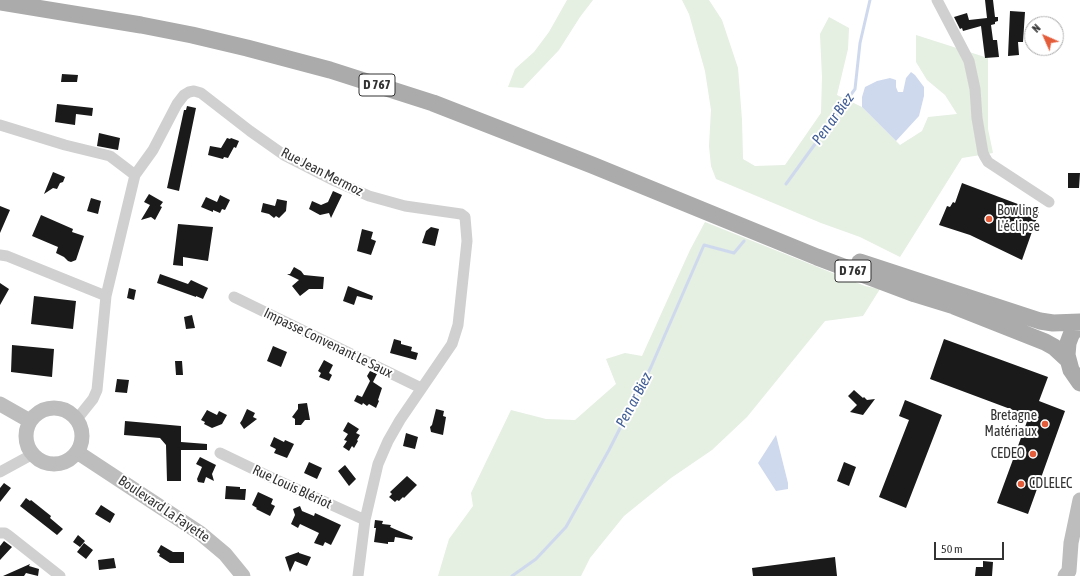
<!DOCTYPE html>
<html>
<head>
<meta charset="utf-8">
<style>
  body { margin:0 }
  #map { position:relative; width:1080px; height:576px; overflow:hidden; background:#fff; font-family:"Asap Condensed",sans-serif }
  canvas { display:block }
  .north { position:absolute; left:1024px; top:16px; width:40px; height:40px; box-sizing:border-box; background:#fff; border:1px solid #adadad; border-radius:50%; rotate:315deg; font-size:11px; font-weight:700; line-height:16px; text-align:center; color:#333 }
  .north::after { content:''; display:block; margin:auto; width:14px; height:18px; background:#e45d3b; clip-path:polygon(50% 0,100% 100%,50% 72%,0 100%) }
  .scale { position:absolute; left:934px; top:542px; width:70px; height:18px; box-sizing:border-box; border:2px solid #333; border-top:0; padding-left:5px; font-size:12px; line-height:14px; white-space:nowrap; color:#333; -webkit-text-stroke:3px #fff; paint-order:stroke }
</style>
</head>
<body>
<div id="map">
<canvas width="1080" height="576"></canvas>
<div class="north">N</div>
<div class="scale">50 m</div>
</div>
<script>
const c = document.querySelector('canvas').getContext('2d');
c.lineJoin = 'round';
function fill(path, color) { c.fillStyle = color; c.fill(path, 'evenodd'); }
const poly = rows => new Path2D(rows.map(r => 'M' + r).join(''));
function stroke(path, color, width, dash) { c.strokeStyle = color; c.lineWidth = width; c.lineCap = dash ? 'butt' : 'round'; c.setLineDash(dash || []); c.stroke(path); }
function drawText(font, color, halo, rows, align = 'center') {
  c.font = font + ' "Asap Condensed",sans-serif'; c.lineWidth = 4; c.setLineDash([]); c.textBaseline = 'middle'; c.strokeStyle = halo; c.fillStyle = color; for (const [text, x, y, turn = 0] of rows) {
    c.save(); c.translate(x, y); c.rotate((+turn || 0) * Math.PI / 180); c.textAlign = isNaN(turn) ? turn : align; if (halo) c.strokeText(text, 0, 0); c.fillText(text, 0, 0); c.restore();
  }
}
fill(poly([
  [567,0,593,0,580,17,559,50,523,88,508,87,515,69,534,52,549,32],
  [682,0,709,0,722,20,738,68,742,120,743,159,755,166,785,165,821,113,822,77,820,34,829,17,849,28,848,49,837,95,862,107,900,145,922,131,928,117,957,114,945,95,927,80,916,62,916,35,988,58,988,129,993,153,962,158,900,257,860,237,821,223,716,179,711,166,709,146,711,110,705,71,689,14],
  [705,222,865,286,880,289,863,316,825,321,747,417,712,450,671,478,624,516,590,558,581,576,438,576,449,539,473,506,471,493,511,410,546,419,575,420,616,384,606,359,625,353,642,356,690,250]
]), '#e5efe2');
fill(poly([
  [911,72,915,75,924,87,924,96,919,116,896,141,862,107,862,97,865,87,877,81,890,78,896,80,896,87,898,92,903,92,906,78],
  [776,435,788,483,788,489,776,491,758,463]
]), '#cfd9ee');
stroke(poly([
  [786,184,855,89,860,43,870,0],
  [512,576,536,559,566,527,609,450,651,367,704,245,734,253,744,241]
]), '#cfd9ee', 3);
fill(poly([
  [985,0,993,0,995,17,998,17,998,21,995,22,995,24,991,25,993,40,997,40,999,57,985,58,981,26,963,31,962,28,960,29,954,17,967,13,969,20,987,18],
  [1010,11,1025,12,1023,42,1018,42,1019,55,1008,56],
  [62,74,78,75,77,82,61,82],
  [57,104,93,108,92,116,76,114,75,125,55,122],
  [187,106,196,108,179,191,167,188,184,110,186,110],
  [99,133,120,138,118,150,97,146],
  [227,138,230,139,231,138,239,141,236,148,234,147,228,158,224,157,223,159,208,155,210,146,221,148],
  [53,172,65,177,63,182,60,183,57,189,53,188,44,194],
  [1068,173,1080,173,1079,188,1068,188],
  [962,183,1039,212,1022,260,970,235,939,225,947,206,950,207,953,202,955,203],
  [333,191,342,195,331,218,329,213,320,215,309,209,312,201,321,205,328,202],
  [149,194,163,202,160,206,162,207,155,220,151,217,141,220,150,205,144,202],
  [220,195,230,200,225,210,222,209,220,213,213,210,213,212,201,207,206,197,217,202],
  [91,198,101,201,98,214,87,211],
  [277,199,287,201,286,211,279,218,276,216,274,218,269,214,261,212,263,203,275,206],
  [0,206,10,210,0,233],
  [41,215,73,229,72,232,84,236,76,260,71,262,68,261,64,257,56,253,58,247,32,236],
  [178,224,213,227,208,261,183,257,183,266,173,265],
  [431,227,439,229,435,246,422,243,426,231],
  [362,229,373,232,371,239,376,241,371,255,357,251],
  [294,267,301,271,304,275,324,277,323,289,309,289,300,296,292,286,299,280,287,274,290,274],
  [160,274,188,284,191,280,208,288,203,299,196,296,196,297,157,283],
  [0,283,9,289,0,305],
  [348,286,373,296,372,300,357,296,354,305,343,301],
  [129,288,136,290,134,300,127,298],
  [34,296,76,301,73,329,31,324],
  [192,315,195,328,186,329,184,317],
  [394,339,401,341,401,344,412,347,411,351,418,353,416,360,390,353],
  [944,339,1048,377,1039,401,1065,411,1028,514,997,503,1029,416,930,379],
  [12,345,54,349,52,377,11,372],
  [273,346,287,352,281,367,267,361],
  [324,360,333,365,329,373,332,375,329,381,319,377,321,373,318,371],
  [175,361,182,361,183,375,176,375],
  [370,371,377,374,373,382,382,388,378,400,379,401,376,408,369,404,367,406,363,403,362,405,354,401,357,395,362,397,370,381,367,376],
  [117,379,129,380,127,393,115,392],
  [854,390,863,398,864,397,867,400,875,399,863,415,850,412,857,405,848,396],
  [905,400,942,415,906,508,879,497,909,420,899,416],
  [307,403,310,420,305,420,301,425,295,425,295,419,292,417,298,409,298,404],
  [247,409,255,413,253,417,257,419,244,429,240,423,242,420],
  [436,409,444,411,443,416,446,417,443,435,431,432,430,427,432,425],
  [207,410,217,415,219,411,227,415,222,424,212,428,204,424,205,422,201,420],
  [125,421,181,426,181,442,207,444,207,450,181,450,181,481,167,481,166,445,160,438,124,435],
  [348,422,359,429,356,433,360,435,357,440,358,441,354,448,352,446,349,451,343,447,347,441,344,440,348,434,343,431],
  [406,433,418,437,415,449,403,446],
  [274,437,284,442,285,440,294,444,287,458,274,453,276,449,270,446],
  [200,457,216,465,212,474,214,481,206,477,204,483,198,482,197,479,202,467,196,464],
  [309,462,322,468,317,479,304,473],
  [844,462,856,467,849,486,837,481],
  [345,465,356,479,349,486,338,471],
  [407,476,417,485,404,498,403,497,399,501,397,500,395,502,389,497,392,494,390,492],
  [4,483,11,488,0,502,0,488],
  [226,486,240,487,240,489,246,489,245,500,225,499],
  [258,492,273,499,271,504,275,506,270,516,256,509,257,508,252,505],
  [26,498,30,501,31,500,51,516,50,518,63,529,57,535,20,506],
  [101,505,115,514,110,523,95,514],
  [300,506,302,511,314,516,315,513,341,525,331,545,325,542,323,546,314,543,319,533,300,524,298,528,291,524,295,515,293,509],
  [375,520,383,521,382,524,391,525,390,527,413,537,412,540,395,537,394,542,388,542,388,544,374,542,376,528,374,528],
  [78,535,85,541,80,547,73,542],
  [4,541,12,547,0,560,0,546],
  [84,543,93,550,86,559,77,552],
  [161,545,173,552,184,552,184,563,170,563,159,556,160,554,157,552],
  [299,552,299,553,311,557,307,566,295,561,290,572,285,557],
  [835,557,837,576,753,576,752,568],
  [114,558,116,568,99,570,98,560],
  [983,561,993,562,992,576,975,576,976,567,983,567],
  [30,564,29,566,39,569,38,576,26,573,24,576,3,576]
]), '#1a1a1a');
stroke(poly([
  [937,0,969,61,975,89,977,118,983,153,985,157,988,162,1049,202],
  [0,125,65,145,110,156,135,175],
  [0,255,7,256,106,296],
  [234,297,421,388],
  [77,419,93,399,97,390,106,296,135,175,153,150,177,104,184,95,189,92,194,91,201,93,250,131,284,155,335,181,369,196,405,206,461,214,465,217,467,241,458,325,452,344,400,420,388,441,378,464,365,520,358,576],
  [220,453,270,477,365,520],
  [0,472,33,454],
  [0,533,5,533,8,535,60,576]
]), '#d0d0d0', 11);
stroke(poly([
  [0,404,30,421],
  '26 436a28 28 0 1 1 56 0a28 28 0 1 1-56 0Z',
  [77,452,200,533,225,554,243,576],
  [1065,576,1069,571,1071,543,1080,500]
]), '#bdbdbd', 15);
stroke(poly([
  [0,2,141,25,192,35,247,48,330,70,433,103,592,165,817,257,915,294,954,306,1045,342,1054,347,1067,359],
  [860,262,1040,321,1053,323,1080,322],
  [1080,322,1071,335,1068,343,1067,355,1071,370,1080,383]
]), '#ababab', 17);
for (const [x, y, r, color] of [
  [989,219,4,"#e45d3b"],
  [1045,424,4,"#e45d3b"],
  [1033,454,4,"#e45d3b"],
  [1021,484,4,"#e45d3b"]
]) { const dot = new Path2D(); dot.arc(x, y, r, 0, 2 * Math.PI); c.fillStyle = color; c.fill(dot); stroke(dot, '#fff', 1.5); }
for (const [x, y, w] of [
  [377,85,36],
  [853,271,36]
]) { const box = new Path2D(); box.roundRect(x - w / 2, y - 11, w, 22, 3); c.fillStyle = '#fff'; c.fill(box); stroke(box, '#333', 1); }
drawText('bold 13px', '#333', null, [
  ["D 767",377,85],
  ["D 767",853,271]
]);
drawText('14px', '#333', '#fff', [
  ["Rue Jean Mermoz",322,172,27],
  ["Impasse Convenant Le Saux",328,343,26],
  ["Rue Louis Blériot",292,487,25],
  ["Boulevard La Fayette",164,509,34]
]);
drawText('14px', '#333', '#fff', [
  ["Bowling",997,211],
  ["L'éclipse",997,227],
  ["Bretagne",1037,416,"right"],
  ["Matériaux",1037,432,"right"],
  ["CEDEO",1025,454,"right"],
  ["CDLELEC",1029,484]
], 'left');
drawText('italic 15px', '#405d96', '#fff', [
  ["Pen ar Biez",833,119,-54],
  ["Pen ar Biez",634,400,-62]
]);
</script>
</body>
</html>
